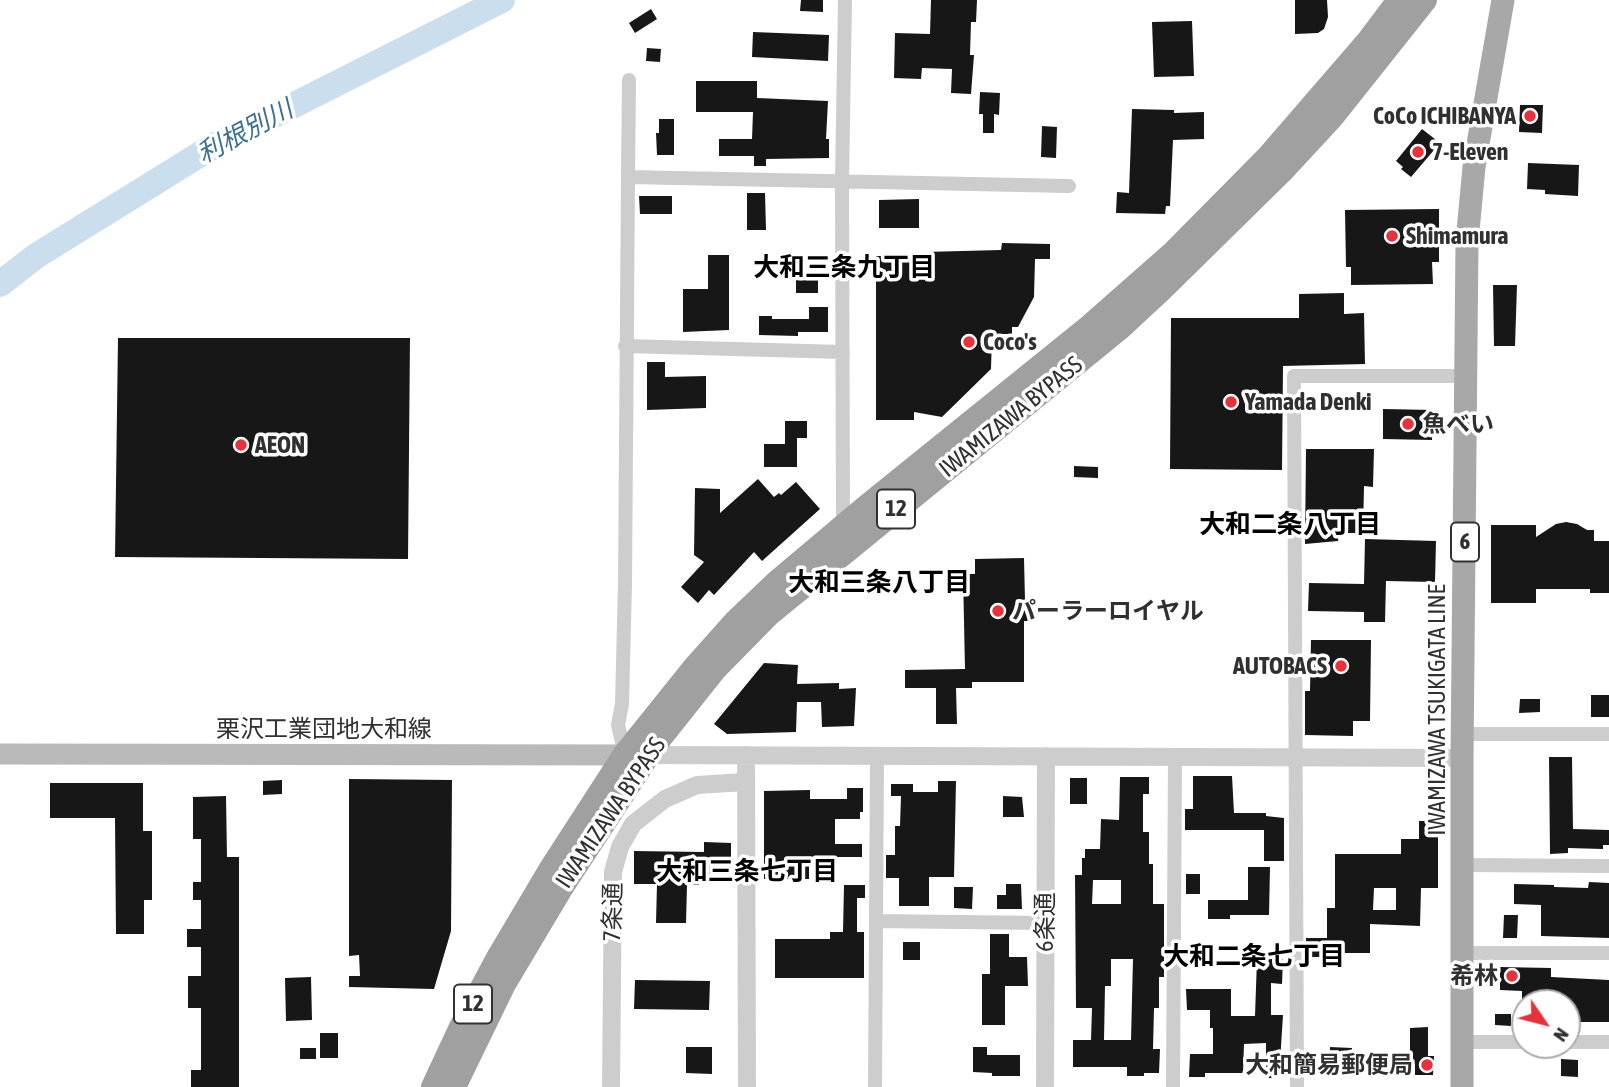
<!DOCTYPE html>
<html>
<head>
<meta charset="utf-8">
<style>
  body { margin:0 }
  #map { position:relative; width:1609px; height:1087px; overflow:hidden; background:#fff; font-family:"Asap Condensed",sans-serif }
  canvas { display:block }
  .north { position:absolute; left:1511px; top:989px; width:70px; height:70px; box-sizing:border-box; background:#fff; border:2px solid #acacac; border-radius:50%; rotate:125deg; font-size:19px; font-weight:700; line-height:28px; text-align:center; color:#303030 }
  .north::after { content:''; display:block; margin:auto; width:24px; height:32px; background:#e7313b; clip-path:polygon(50% 0,100% 100%,50% 72%,0 100%) }
</style>
</head>
<body>
<div id="map">
<canvas width="1609" height="1087"></canvas>
<div class="north">N</div>
</div>
<script>
const c = document.querySelector('canvas').getContext('2d');
c.lineJoin = 'round';
const poly = rows => new Path2D(rows.map(r => 'M' + r).join(''));
function stroke(path, color, width, dash) { c.strokeStyle = color; c.lineWidth = width; c.lineCap = dash ? 'butt' : 'round'; c.setLineDash(dash || []); c.stroke(path); }
function fill(path, color) { c.fillStyle = color; c.fill(path, 'evenodd'); }
function drawText(font, color, halo, rows, align = 'center') {
  c.font = font + ' "Asap Condensed","Noto Sans JP",sans-serif'; c.lineWidth = 7; c.setLineDash([]); c.textBaseline = 'middle'; c.strokeStyle = halo; c.fillStyle = color; for (const [text, x, y, turn = 0] of rows) {
    c.save(); c.translate(x, y); c.rotate((+turn || 0) * Math.PI / 180); c.textAlign = isNaN(turn) ? turn : align; if (halo) c.strokeText(text, 0, 0); c.fillText(text, 0, 0); c.restore();
  }
}
stroke(poly([
  [0,284,36,256,215,145,502,0]
]), '#cadeed', 26);
fill(poly([
  [801,0,823,0,823,12,800,11],
  [931,0,977,0,976,22,971,22,970,55,974,55,971,94,951,93,952,69,922,68,921,79,894,78,895,33,930,34],
  [1295,0,1327,0,1328,17,1324,29,1318,33,1295,34],
  [651,9,657,19,635,33,629,23],
  [1192,21,1194,76,1154,77,1152,22],
  [753,32,829,35,828,61,752,57],
  [647,48,661,49,660,62,646,61],
  [696,81,757,81,757,98,828,101,826,139,829,139,829,158,766,159,766,166,754,166,754,156,719,156,719,139,752,139,753,112,696,112],
  [980,92,1000,93,999,115,994,114,994,133,983,133,983,114,979,114],
  [1520,105,1543,105,1542,133,1519,132],
  [1132,109,1174,110,1174,113,1204,112,1204,139,1173,140,1170,206,1166,206,1165,214,1116,213,1117,192,1129,193],
  [659,119,674,119,674,155,657,155,656,133,659,133],
  [1042,126,1057,127,1056,158,1041,157],
  [1422,129,1440,143,1411,177,1401,169,1403,167,1396,161],
  [1528,163,1579,165,1578,196,1545,194,1545,190,1527,189],
  [747,193,765,193,766,230,747,230],
  [639,196,672,196,672,214,640,214],
  [919,199,919,228,879,228,879,200],
  [1439,209,1439,262,1432,262,1433,284,1351,285,1351,267,1346,267,1345,210],
  [1002,243,1050,244,1050,259,1035,259,1034,297,1018,327,1012,327,1012,334,992,334,991,369,942,417,914,412,914,420,876,420,876,256,924,256,924,252,1001,250],
  [708,255,729,255,729,330,683,332,683,289,708,289],
  [796,279,818,279,818,293,796,293],
  [1493,285,1517,285,1515,346,1494,346],
  [1344,293,1344,314,1364,313,1365,364,1283,366,1282,470,1170,469,1171,318,1299,318,1299,294],
  [809,307,828,307,828,332,798,332,798,336,759,335,759,316,772,316,772,319,809,319],
  [118,338,410,338,408,559,115,557],
  [647,362,665,362,665,377,706,376,706,408,647,410],
  [1383,409,1433,410,1432,440,1383,439],
  [785,421,807,421,807,438,797,438,797,467,764,467,764,444,785,444],
  [1306,449,1374,449,1373,487,1364,486,1363,533,1339,533,1338,541,1305,544],
  [1074,466,1098,467,1098,478,1074,477],
  [758,479,774,497,779,493,781,495,796,482,820,509,762,561,754,552,714,595,709,590,698,603,681,587,704,562,694,555,695,488,720,489,720,513],
  [1566,522,1577,524,1587,530,1594,530,1594,541,1609,541,1609,593,1590,593,1590,589,1536,589,1536,603,1491,603,1491,525,1536,525,1536,537,1556,524],
  [1365,539,1436,541,1435,582,1386,581,1385,622,1364,622,1364,612,1308,611,1309,583,1364,584],
  [1024,558,1025,601,1031,600,1032,621,1024,621,1024,682,972,682,972,688,956,688,957,724,936,724,936,688,905,688,905,670,965,669,963,574,975,574,975,559],
  [1311,640,1371,640,1370,721,1353,721,1353,736,1305,735,1305,691,1310,691],
  [764,663,798,665,797,684,839,683,839,689,856,688,854,726,822,727,821,702,797,702,796,732,727,734,714,724],
  [1591,695,1609,695,1609,717,1591,717],
  [1520,699,1540,699,1540,712,1519,713],
  [1549,757,1572,757,1573,829,1609,830,1609,845,1603,845,1603,849,1568,848,1568,853,1550,854],
  [1193,776,1232,776,1234,813,1266,813,1266,816,1284,818,1284,861,1264,861,1264,830,1185,830,1185,809,1193,809],
  [1120,777,1149,777,1149,794,1143,794,1143,832,1149,832,1149,864,1153,864,1153,904,1164,904,1164,977,1159,977,1159,1008,1154,1008,1153,1049,1160,1049,1159,1073,1144,1073,1144,1076,1127,1076,1127,1067,1073,1067,1073,1040,1091,1040,1092,1008,1076,1008,1075,875,1082,875,1082,858,1085,858,1085,849,1100,849,1101,819,1119,820],
  [1093,880,1121,880,1121,904,1092,904],
  [1111,959,1133,959,1131,1040,1104,1040,1105,986,1111,986],
  [1070,778,1087,778,1087,804,1070,804],
  [349,779,452,780,451,931,434,989,349,987,349,976,360,976,359,955,349,956],
  [282,780,282,794,263,795,263,781],
  [938,781,956,781,954,877,929,877,929,906,899,906,899,878,886,878,886,855,895,855,895,826,900,826,901,796,891,796,891,784,913,784,913,792,938,792],
  [50,783,143,783,143,831,152,831,152,900,144,900,144,934,116,934,115,818,50,818],
  [847,788,863,788,863,812,860,812,860,819,835,819,835,844,862,844,862,857,809,857,809,879,764,879,764,791,810,790,810,799,847,799],
  [226,796,227,857,239,857,239,1087,191,1087,191,1070,201,1070,201,1008,188,1008,188,976,201,976,201,947,187,947,187,929,201,929,201,900,193,900,193,882,201,882,201,839,193,839,193,797],
  [1003,796,1022,797,1024,817,1003,817],
  [1419,821,1438,821,1438,888,1421,888,1420,926,1370,924,1370,953,1342,953,1342,957,1306,957,1306,938,1327,938,1327,908,1335,908,1335,854,1401,854,1401,839,1419,839],
  [1374,888,1396,888,1396,910,1373,910],
  [704,842,731,843,731,874,699,874,699,885,687,885,686,923,656,923,657,884,634,884,634,851,704,852],
  [1248,867,1270,867,1269,915,1230,915,1230,919,1208,919,1208,900,1248,900],
  [1186,874,1200,874,1200,894,1186,894],
  [1589,882,1609,883,1609,938,1541,936,1541,905,1514,904,1514,884,1554,885,1554,887,1588,888],
  [1006,884,1021,884,1022,909,997,909,997,895,1006,895],
  [844,885,865,885,865,898,857,898,857,932,864,932,864,978,775,978,775,939,830,939,830,932,843,932],
  [954,887,973,887,972,909,954,908],
  [1504,915,1518,915,1517,938,1503,938],
  [990,934,1009,934,1009,957,1027,957,1028,986,1005,986,1005,1025,982,1025,982,974,990,974],
  [903,942,920,942,920,960,903,960],
  [1257,959,1283,959,1282,984,1271,983,1271,1015,1283,1015,1279,1078,1266,1078,1266,1043,1244,1044,1243,1073,1205,1073,1205,1077,1189,1077,1190,1054,1213,1054,1213,1028,1210,1028,1210,1010,1187,1010,1186,989,1231,989,1231,1016,1255,1016],
  [1500,967,1551,968,1551,977,1609,980,1609,1022,1567,1022,1567,1003,1522,1003,1522,991,1500,990],
  [311,977,312,1020,286,1021,285,978],
  [635,980,710,981,709,1010,634,1009],
  [1495,1014,1511,1014,1511,1026,1495,1025],
  [1428,1027,1428,1056,1434,1056,1433,1075,1415,1075,1415,1064,1410,1065,1410,1028],
  [320,1033,338,1033,338,1058,320,1058],
  [686,1047,712,1047,712,1074,686,1073],
  [973,1047,987,1047,987,1055,1020,1055,1020,1076,992,1076,992,1073,973,1072],
  [1330,1047,1352,1048,1352,1076,1330,1076],
  [300,1048,316,1048,316,1059,300,1059],
  [1561,1059,1578,1060,1578,1077,1561,1076]
]), '#171717');
stroke(poly([
  [628,177,629,80],
  [625,346,843,352],
  [843,526,842,181,845,0],
  [1463,734,1609,734],
  [625,754,618,725,622,704,625,583,628,177,1069,186],
  [1462,865,1609,866],
  [876,921,1045,923],
  [1462,953,1609,953],
  [1462,1042,1525,1042],
  [1567,1042,1609,1042],
  [875,1087,877,755],
  [1173,1087,1175,757],
  [1297,1087,1294,376,1466,376]
]), '#cdcdcd', 14);
stroke(poly([
  [648,755,1462,758],
  [746,755,747,1087],
  [611,1087,613,872,620,847,633,824,665,799,697,785,745,782],
  [1045,1087,1046,756]
]), '#cdcdcd', 18);
stroke(poly([
  [0,754,638,755]
]), '#bababa', 21);
stroke(poly([
  [1462,1087,1462,758,1467,242,1474,167,1503,0]
]), '#a8a8a8', 23);
stroke(poly([
  [433,1087,460,1029,499,956,550,870,625,754,694,668,735,622,777,582,866,507,1090,326,1174,252,1267,158,1369,40,1399,0],
  [454,1087,504,984,560,890,657,742,715,669,768,615,1120,328,1161,290,1281,172,1332,117,1425,0]
]), '#a0a0a0', 24);
for (const [x, y, r, color] of [
  [1530,116,7,"#e7313b"],
  [1418,152,7,"#e7313b"],
  [1392,236,7,"#e7313b"],
  [969,342,7,"#e7313b"],
  [1231,402,7,"#e7313b"],
  [1408,424,7,"#e7313b"],
  [241,445,7,"#e7313b"],
  [998,611,7,"#e7313b"],
  [1341,666,7,"#e7313b"],
  [1512,976,7,"#e7313b"],
  [1427,1065,7,"#e7313b"]
]) { const dot = new Path2D(); dot.arc(x, y, r, 0, 2 * Math.PI); c.fillStyle = color; c.fill(dot); stroke(dot, '#fff', 2.5); }
for (const [x, y, w] of [
  [896,509,38],
  [1465,542,28],
  [473,1004,38]
]) { const box = new Path2D(); box.roundRect(x - w / 2, y - 19.5, w, 39, 5); c.fillStyle = '#fff'; c.fill(box); stroke(box, '#303030', 2); }
drawText('bold 23px', '#303030', null, [
  ["12",896,509],
  ["6",1465,542],
  ["12",473,1004]
]);
drawText('bold 24px', '#303030', '#fff', [
  ["CoCo ICHIBANYA",1516,116,"right"],
  ["7-Eleven",1432,152],
  ["Shimamura",1406,236],
  ["Coco's",983,342],
  ["Yamada Denki",1245,402],
  ["魚べい",1422,424],
  ["AEON",255,445],
  ["パーラーロイヤル",1012,611],
  ["AUTOBACS",1327,666,"right"],
  ["希林",1498,976,"right"],
  ["大和簡易郵便局",1413,1065,"right"]
], 'left');
drawText('24px', '#303030', '#fff', [
  ["IWAMIZAWA BYPASS",1011,417,-39],
  ["IWAMIZAWA TSUKIGATA LINE",1437,710,-90],
  ["栗沢工業団地大和線",324,729],
  ["IWAMIZAWA BYPASS",611,813,-56],
  ["7条通",613,912,-89],
  ["6条通",1045,922,-90]
]);
drawText('italic 26px', '#3c7093', '#fff', [
  ["利根別川",245,132,-28]
]);
drawText('bold 26px', '#000', '#fff', [
  ["大和三条九丁目",844,268],
  ["大和二条八丁目",1290,525],
  ["大和三条八丁目",879,583],
  ["大和三条七丁目",747,872],
  ["大和二条七丁目",1254,957]
]);
</script>
</body>
</html>
